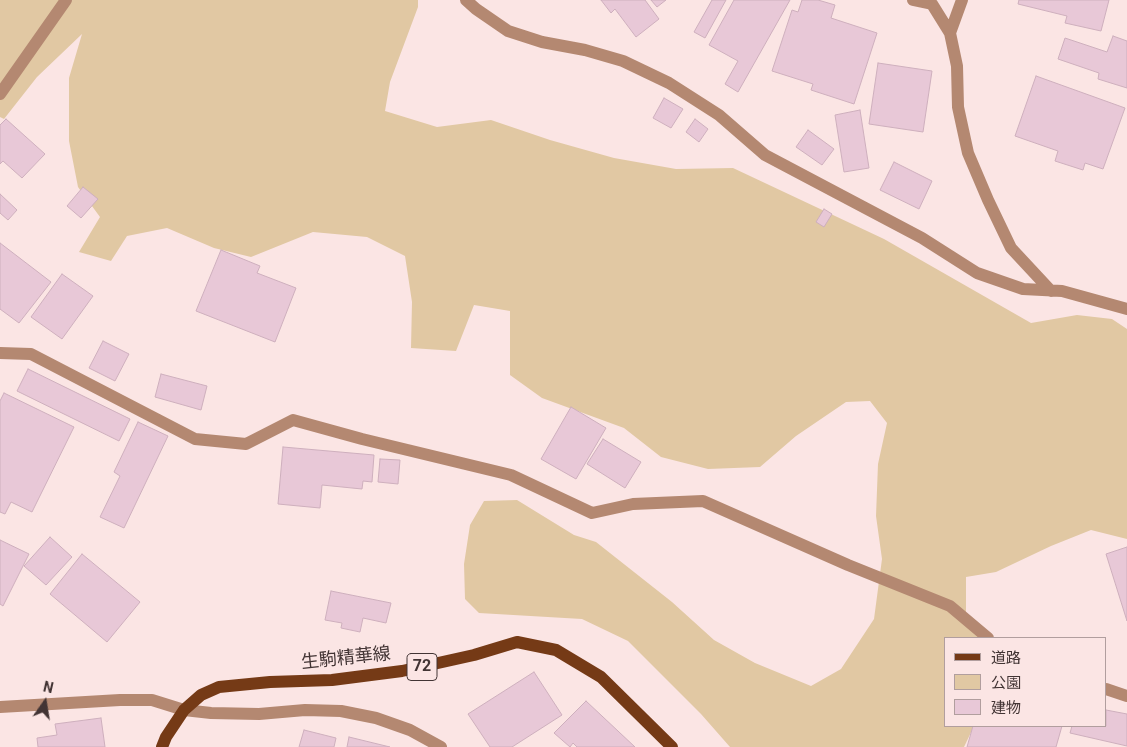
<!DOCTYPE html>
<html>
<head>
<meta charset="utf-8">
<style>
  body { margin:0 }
  #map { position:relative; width:1127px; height:747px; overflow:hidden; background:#fbe5e4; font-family:Roboto,"Noto Sans JP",sans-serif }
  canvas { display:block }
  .legend { position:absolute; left:944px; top:637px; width:162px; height:90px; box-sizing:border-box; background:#fbe5e4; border:1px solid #b19e9e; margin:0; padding:6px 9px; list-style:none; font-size:15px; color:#423434 }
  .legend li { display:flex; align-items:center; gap:10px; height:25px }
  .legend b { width:25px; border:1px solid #b19e9e }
  .north { position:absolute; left:20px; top:677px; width:50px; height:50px; -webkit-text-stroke:4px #fbe5e4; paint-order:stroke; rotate:13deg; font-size:14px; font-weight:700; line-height:20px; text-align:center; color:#423434 }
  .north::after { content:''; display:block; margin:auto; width:18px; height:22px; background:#423434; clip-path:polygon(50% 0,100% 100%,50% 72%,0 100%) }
</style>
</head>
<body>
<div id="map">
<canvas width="1127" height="747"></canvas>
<ul class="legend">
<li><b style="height:6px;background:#753a16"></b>道路</li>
<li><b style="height:14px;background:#e1c8a3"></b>公園</li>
<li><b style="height:14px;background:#e8c8d7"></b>建物</li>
</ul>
<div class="north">N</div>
</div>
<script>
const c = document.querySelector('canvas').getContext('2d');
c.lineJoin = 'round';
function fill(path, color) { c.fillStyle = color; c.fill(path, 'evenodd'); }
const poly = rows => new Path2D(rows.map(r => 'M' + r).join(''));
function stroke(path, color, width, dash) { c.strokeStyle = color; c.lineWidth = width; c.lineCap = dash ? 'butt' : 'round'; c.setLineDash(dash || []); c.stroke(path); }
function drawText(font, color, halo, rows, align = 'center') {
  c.font = font + ' Roboto,"Noto Sans JP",sans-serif'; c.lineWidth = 4.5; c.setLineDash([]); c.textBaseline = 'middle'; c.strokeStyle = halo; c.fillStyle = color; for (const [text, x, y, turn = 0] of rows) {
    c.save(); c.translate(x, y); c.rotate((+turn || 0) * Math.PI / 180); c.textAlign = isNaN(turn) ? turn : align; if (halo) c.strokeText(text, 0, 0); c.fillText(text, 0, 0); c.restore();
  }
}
fill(poly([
  [0,0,418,0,418,7,390,82,385,111,437,127,491,120,550,140,614,158,676,169,733,168,884,239,1031,323,1077,315,1112,319,1127,329,1127,539,1091,530,1051,546,996,572,966,577,966,621,984,638,946,638,946,726,974,726,964,747,730,747,701,714,628,641,582,619,479,613,465,599,464,564,470,525,484,501,517,500,574,535,596,542,672,602,714,640,755,663,811,686,841,669,874,619,882,559,876,516,878,464,887,423,870,401,846,402,796,436,760,467,708,469,661,457,624,428,542,398,510,375,510,311,474,305,456,351,411,348,412,302,405,256,367,237,313,232,251,257,214,248,167,228,127,236,111,261,79,252,100,217,78,187,69,141,69,78,82,34,37,77,4,119,0,117]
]), '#e1c8a3');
const building = poly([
  [601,0,645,0,659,19,636,37,615,9,611,13,601,0],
  [651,0,666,0,657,7,651,0],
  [712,0,726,0,705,38,694,32,712,0],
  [734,0,790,0,738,92,725,84,738,61,709,45,734,0],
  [802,0,818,0,835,5,831,18,877,33,854,104,811,90,813,84,772,71,792,10,798,12,802,0],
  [1019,0,1109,0,1101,31,1065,23,1067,16,1018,4,1019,0],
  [1113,36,1127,41,1127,88,1098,79,1099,73,1058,59,1065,38,1107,52,1113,36],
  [878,63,932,71,923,132,869,124,878,63],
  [1036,76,1125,108,1103,169,1085,163,1083,170,1055,161,1058,151,1015,136,1036,76],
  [664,98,683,109,671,128,653,118,664,98],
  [860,110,869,168,844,172,835,115,860,110],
  [6,119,45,154,22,178,3,161,0,164,0,125,6,119],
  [695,119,708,129,699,142,686,132,695,119],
  [808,130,834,149,822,165,796,147,808,130],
  [894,162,932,181,919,209,880,190,894,162],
  [83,187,98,199,81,218,67,206,83,187],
  [0,194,17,210,8,220,0,213,0,194],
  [824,209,832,214,824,227,816,222,824,209],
  [0,243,51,282,19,323,0,309,0,243],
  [221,250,260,266,257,273,296,288,275,342,196,311,221,250],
  [62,274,93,296,62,339,31,317,62,274],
  [103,341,129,354,115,381,89,368,103,341],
  [28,369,130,419,119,441,17,391,28,369],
  [161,374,207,386,201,410,155,397,161,374],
  [4,393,74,427,32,512,11,502,5,514,0,512,0,401,4,393],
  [571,407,606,428,576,479,541,459,571,407],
  [138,422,168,436,124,528,100,517,120,476,114,472,138,422],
  [603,439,641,462,625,488,587,464,603,439],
  [283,447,374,455,372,482,363,481,362,489,322,485,320,508,278,504,283,447],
  [380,459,400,460,398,484,378,482,380,459],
  [50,537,72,557,46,585,24,566,50,537],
  [0,540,29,554,3,606,0,604,0,540],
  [1127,547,1127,621,1106,554,1127,547],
  [82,554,140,602,107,642,50,594,82,554],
  [331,591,391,603,386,623,363,618,360,632,341,628,342,623,325,620,331,591],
  [534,672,562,715,512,747,490,747,468,714,534,672],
  [586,701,635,747,577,747,573,743,570,747,554,733,586,701],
  [1106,710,1127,714,1127,746,1070,733,1072,726,1106,726,1106,710],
  [101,718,105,747,38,747,37,738,57,735,55,724,101,718],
  [973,726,1062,726,1056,747,967,747,973,726],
  [304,730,336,738,334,747,299,747,304,730],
  [349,737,390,747,347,747,349,737]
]);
fill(building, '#e8c8d7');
stroke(building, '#ceafbd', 1);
stroke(poly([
  [466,0,476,9,508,31,542,42,585,50,623,61,669,83,719,115,765,155,922,238,977,273,1023,289,1062,291,1127,309],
  [913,0,932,4,950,33],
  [962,0,950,33,957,66,958,107,968,153,988,200,1011,248,1051,291],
  [0,94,66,0],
  [0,353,31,354,195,439,246,444,293,420,362,439,511,475,592,513,633,504,703,501,848,565,950,606,988,638],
  [1106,689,1127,696],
  [0,707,120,700,152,700,184,710,211,713,259,714,305,710,341,711,376,718,410,730,441,747]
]), '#b48871', 12);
stroke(poly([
  [162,747,166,737,184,710,201,695,219,687,270,682,332,680,402,671,474,655,517,642,556,650,601,677,672,747]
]), '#753a16', 12);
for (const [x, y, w] of [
  [422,667,30]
]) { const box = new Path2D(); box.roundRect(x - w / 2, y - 13.5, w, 27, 4); c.fillStyle = '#fbe5e4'; c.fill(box); stroke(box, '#423434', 1); }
drawText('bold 16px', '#423434', null, [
  ["72",422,667]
]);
drawText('18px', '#423434', '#fbe5e4', [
  ["生駒精華線",346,659,-6]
]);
</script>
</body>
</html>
